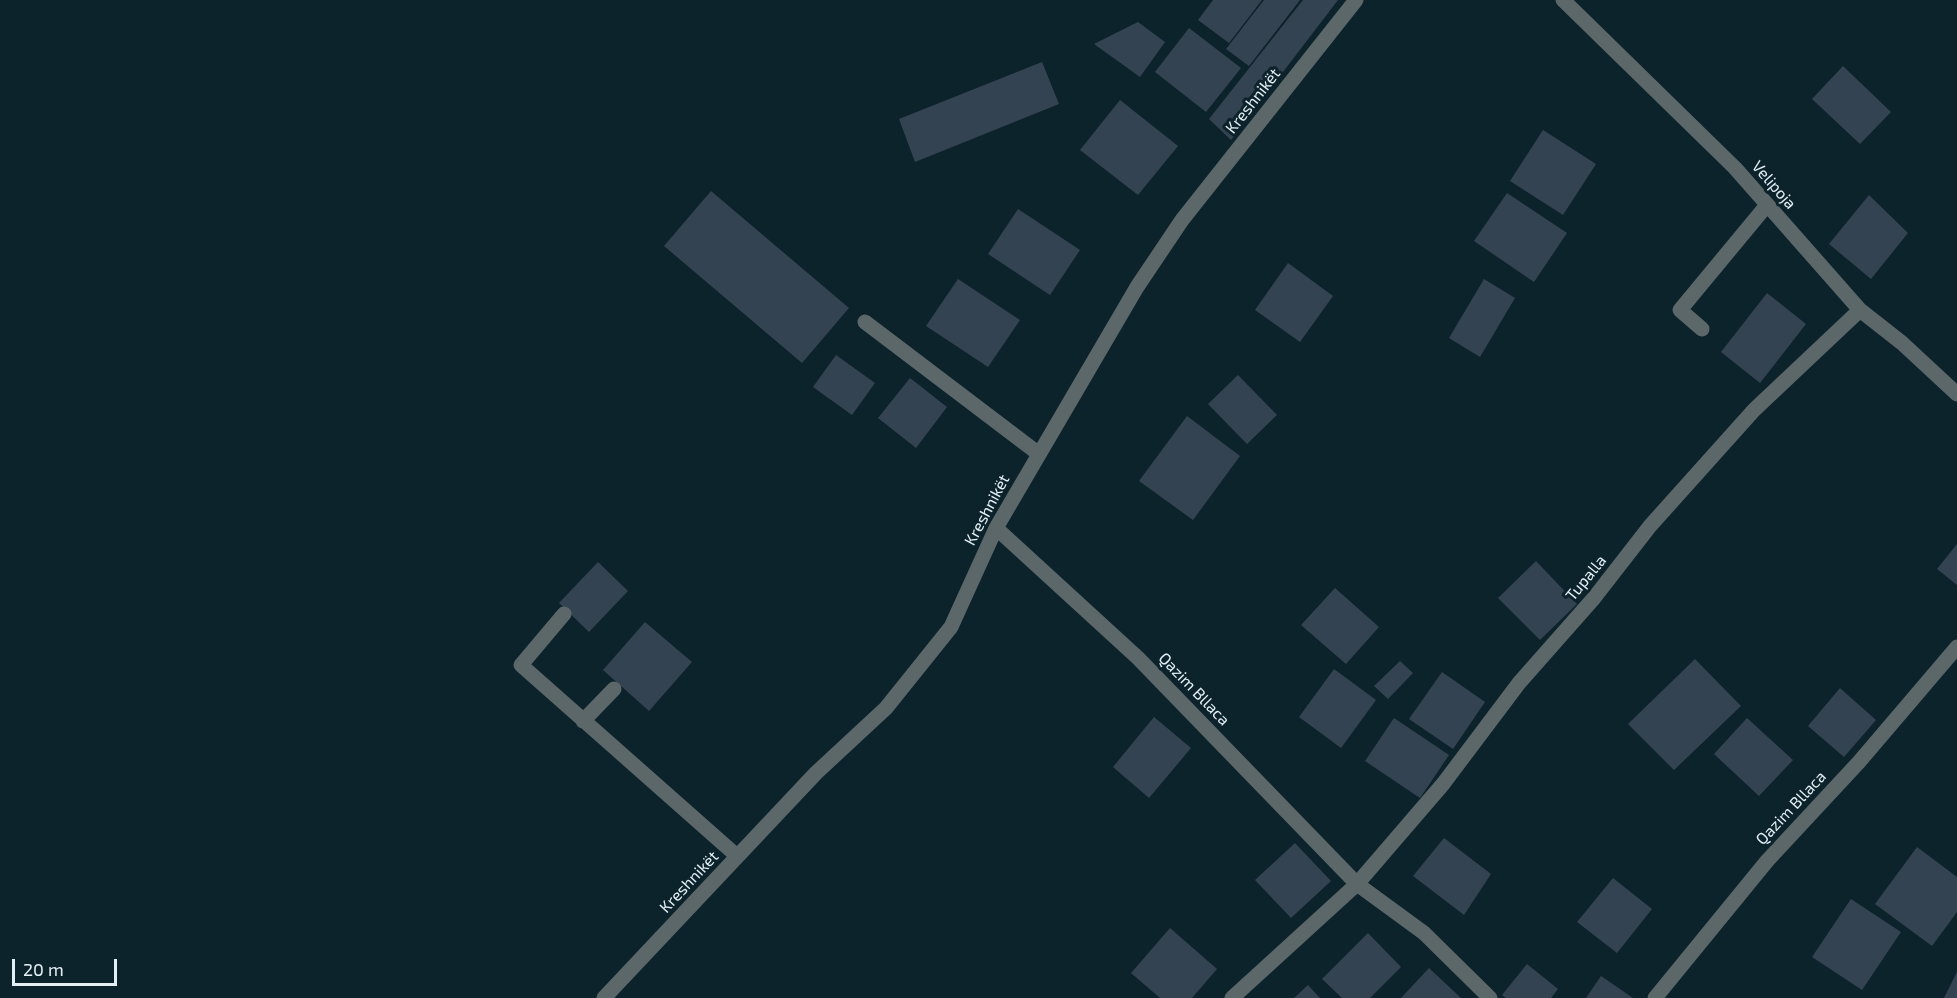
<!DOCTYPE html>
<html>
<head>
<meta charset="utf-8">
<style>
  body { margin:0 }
  #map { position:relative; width:1957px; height:998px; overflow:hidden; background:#0d232b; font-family:"Exo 2",sans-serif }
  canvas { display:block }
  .scale { position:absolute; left:12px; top:959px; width:105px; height:27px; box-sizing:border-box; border:3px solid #e3eff5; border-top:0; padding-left:8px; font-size:18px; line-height:21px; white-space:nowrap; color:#e3eff5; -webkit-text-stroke:4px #0d232b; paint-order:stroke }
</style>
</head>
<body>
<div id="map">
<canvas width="1957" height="998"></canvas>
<div class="scale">20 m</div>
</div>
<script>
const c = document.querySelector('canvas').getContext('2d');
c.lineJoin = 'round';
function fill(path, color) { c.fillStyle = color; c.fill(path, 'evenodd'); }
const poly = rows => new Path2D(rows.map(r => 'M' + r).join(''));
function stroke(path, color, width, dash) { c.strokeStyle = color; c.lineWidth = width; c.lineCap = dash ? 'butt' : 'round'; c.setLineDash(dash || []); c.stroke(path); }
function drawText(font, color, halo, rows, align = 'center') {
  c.font = font + ' "Exo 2",sans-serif'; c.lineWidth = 6; c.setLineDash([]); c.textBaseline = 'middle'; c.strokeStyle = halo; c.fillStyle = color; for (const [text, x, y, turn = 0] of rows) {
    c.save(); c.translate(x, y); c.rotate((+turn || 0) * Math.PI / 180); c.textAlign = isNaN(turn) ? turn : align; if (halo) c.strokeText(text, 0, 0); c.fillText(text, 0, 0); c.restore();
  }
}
fill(poly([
  [1213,0,1262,0,1229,43,1198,20],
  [1264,0,1300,0,1249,66,1226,49],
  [1303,0,1338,0,1231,140,1209,119],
  [1138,22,1165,42,1140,77,1094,44],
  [1189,28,1241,68,1206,112,1155,72],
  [1042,62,1059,104,915,162,899,119],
  [1843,66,1891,112,1860,144,1812,99],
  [1120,100,1178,146,1138,195,1080,150],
  [1543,130,1596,164,1563,215,1510,181],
  [711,191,849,308,802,363,664,246],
  [1507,193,1567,233,1534,282,1474,241],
  [1869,195,1908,233,1871,279,1829,244],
  [1018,209,1080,250,1050,295,988,254],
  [1288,263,1333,296,1300,342,1255,310],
  [958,279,1020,320,988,367,926,326],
  [1484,279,1515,298,1480,357,1449,338],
  [1767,293,1806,324,1760,383,1721,352],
  [836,355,875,383,852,415,813,387],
  [1238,375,1277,415,1247,444,1208,404],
  [910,378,947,407,916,448,878,418],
  [1187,416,1240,456,1193,520,1139,481],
  [1957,544,1957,585,1937,569],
  [1536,561,1577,604,1540,640,1498,598],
  [598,562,628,591,589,632,559,603],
  [1335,588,1379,627,1346,664,1301,625],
  [645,622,692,662,649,711,603,670],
  [1695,659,1741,706,1674,770,1628,724],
  [1400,661,1413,673,1388,699,1374,686],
  [1334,669,1376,700,1341,748,1299,717],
  [1442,672,1485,702,1453,749,1409,719],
  [1840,688,1876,720,1844,757,1808,726],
  [1154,717,1191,748,1149,798,1113,767],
  [1394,718,1449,755,1420,798,1365,761],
  [1747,718,1793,760,1759,796,1714,754],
  [1444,838,1491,874,1464,915,1413,876],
  [1295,843,1331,881,1291,918,1255,880],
  [1917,847,1957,877,1957,912,1932,946,1875,904],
  [1613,878,1652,909,1617,953,1577,922],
  [1851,899,1901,932,1862,990,1812,957],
  [1170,928,1217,969,1192,998,1160,998,1131,973],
  [1368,933,1401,967,1370,998,1342,998,1322,979],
  [1527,964,1558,989,1551,998,1506,998,1502,995],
  [1429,968,1461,998,1401,998],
  [1957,972,1957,998,1944,998],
  [1601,976,1633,998,1586,998],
  [1308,985,1320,998,1294,998]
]), '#344351');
stroke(poly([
  [1563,0,1735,168,1860,310,1902,343,1957,394],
  [865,322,1039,454],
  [1702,329,1680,310,1767,205],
  [996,528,1138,658,1357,884,1424,933,1490,998],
  [564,614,521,665,737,856],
  [583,721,614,689],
  [604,998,816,773,886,708,951,627,996,528,1137,287,1182,220,1356,0],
  [1232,998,1357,884,1443,784,1519,683,1594,598,1650,526,1754,410,1860,310],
  [1655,998,1767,861,1859,762,1957,647]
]), '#5b6769', 15);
drawText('16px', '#e3eff5', '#0d232b', [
  ["Kreshnikët",1253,101,-52],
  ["Velipoja",1774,185,49],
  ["Kreshnikët",987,510,-62],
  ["Tupalla",1586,578,-51],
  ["Qazim Bllaca",1194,689,46],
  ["Qazim Bllaca",1791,808,-47],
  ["Kreshnikët",689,882,-47]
]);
</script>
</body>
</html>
